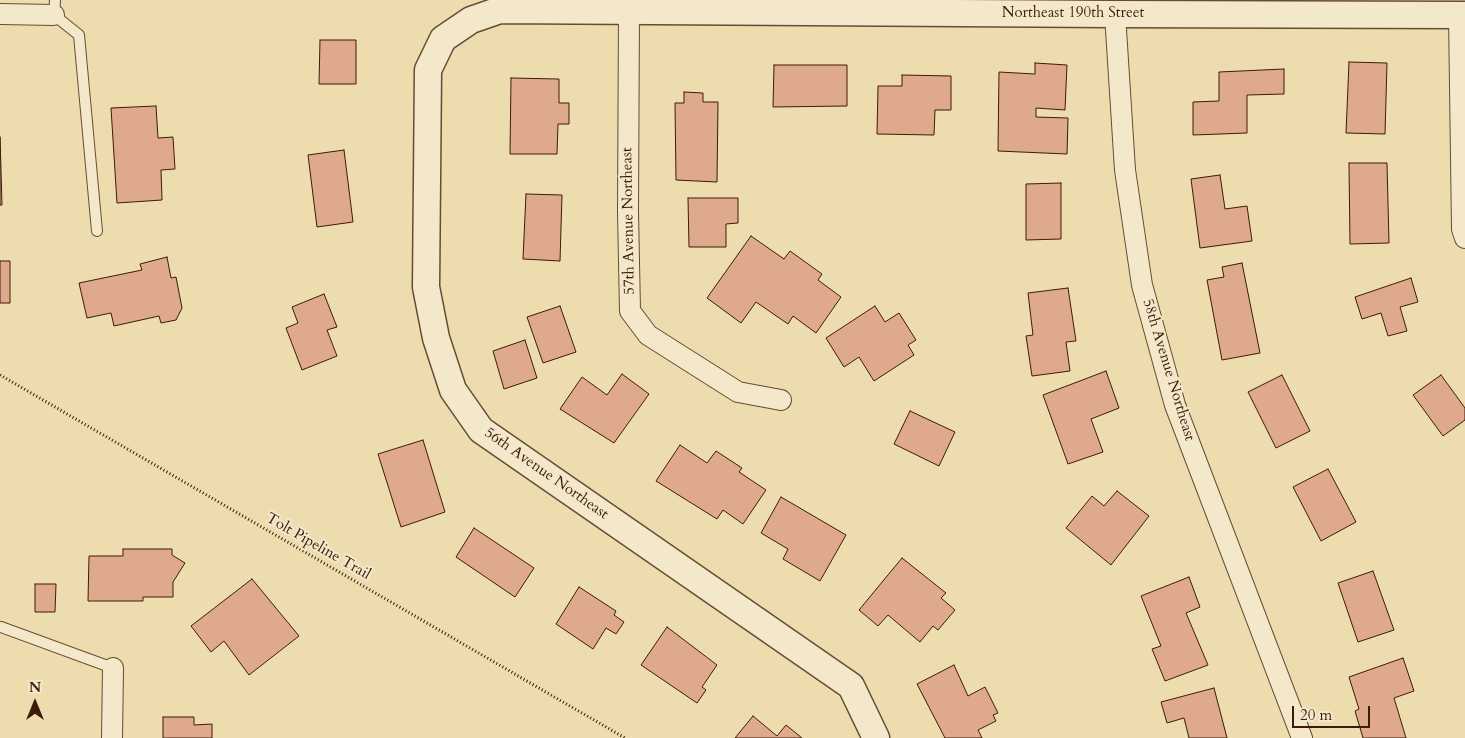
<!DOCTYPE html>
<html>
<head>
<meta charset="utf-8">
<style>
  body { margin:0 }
  #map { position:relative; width:1465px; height:738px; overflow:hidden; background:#eddcae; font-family:Cardo,serif }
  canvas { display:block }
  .north { position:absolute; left:10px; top:678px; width:50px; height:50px; -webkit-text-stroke:4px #f3e8ca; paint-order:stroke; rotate:0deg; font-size:14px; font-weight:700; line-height:20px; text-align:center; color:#3c1b0b }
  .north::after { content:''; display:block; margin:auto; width:18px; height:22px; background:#3c1b0b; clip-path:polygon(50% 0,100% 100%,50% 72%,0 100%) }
  .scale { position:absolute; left:1292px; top:706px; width:78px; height:22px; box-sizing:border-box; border:2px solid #3c1b0b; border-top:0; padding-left:6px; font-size:15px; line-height:18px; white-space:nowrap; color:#3c1b0b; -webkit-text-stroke:4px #f3e8ca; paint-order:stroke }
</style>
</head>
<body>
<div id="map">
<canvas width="1465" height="738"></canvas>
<div class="north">N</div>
<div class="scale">20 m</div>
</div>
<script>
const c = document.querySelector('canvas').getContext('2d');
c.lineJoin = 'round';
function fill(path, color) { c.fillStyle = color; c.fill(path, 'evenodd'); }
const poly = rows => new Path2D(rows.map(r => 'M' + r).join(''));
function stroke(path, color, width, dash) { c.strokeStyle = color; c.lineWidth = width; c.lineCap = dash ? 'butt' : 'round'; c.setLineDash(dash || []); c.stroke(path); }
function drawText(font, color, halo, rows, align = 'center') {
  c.font = font + ' Cardo,serif'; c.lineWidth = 4; c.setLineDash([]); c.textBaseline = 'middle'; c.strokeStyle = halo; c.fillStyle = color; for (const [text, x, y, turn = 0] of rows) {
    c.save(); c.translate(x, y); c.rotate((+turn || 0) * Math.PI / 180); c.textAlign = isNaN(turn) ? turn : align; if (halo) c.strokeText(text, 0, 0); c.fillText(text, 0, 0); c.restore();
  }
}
const building = poly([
  [320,40,356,40,356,84,319,84,320,40],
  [1349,62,1387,63,1385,134,1346,133,1349,62],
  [1035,63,1067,65,1065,110,1036,108,1036,117,1068,118,1067,154,998,151,999,72,1035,74,1035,63],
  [774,65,847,65,847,106,773,107,774,65],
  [1284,69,1284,94,1247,95,1247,133,1193,135,1193,102,1219,101,1219,72,1284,69],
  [902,75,951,76,951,110,935,110,934,135,877,134,878,86,902,86,902,75],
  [511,78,559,79,559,103,569,103,569,124,558,124,557,154,510,154,511,78],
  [684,92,703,93,703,102,718,102,717,182,676,180,675,103,684,103,684,92],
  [156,106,158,138,173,137,175,169,161,170,162,200,117,203,111,108,156,106],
  [0,137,2,205,0,205,0,137],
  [344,150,353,222,317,227,308,155,344,150],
  [1349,163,1387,163,1389,243,1350,244,1349,163],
  [1220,175,1225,209,1247,206,1252,241,1200,248,1191,179,1220,175],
  [1061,183,1061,239,1026,240,1026,184,1061,183],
  [526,194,562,195,560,261,523,259,526,194],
  [688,198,738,198,738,223,726,224,726,247,689,247,688,198],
  [751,236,784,259,790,251,822,274,818,280,841,297,816,333,793,316,788,324,756,302,741,323,707,298,751,236],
  [167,257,171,278,176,277,182,308,176,320,161,323,159,316,114,326,111,313,87,318,79,283,142,270,140,264,167,257],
  [0,261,10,261,10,303,0,303,0,261],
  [1242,263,1260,353,1222,360,1207,280,1224,277,1222,267,1242,263],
  [1411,278,1418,302,1400,307,1407,331,1388,336,1381,313,1362,319,1355,297,1411,278],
  [1068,288,1076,341,1066,342,1070,371,1032,376,1026,336,1033,335,1028,293,1068,288],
  [324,294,337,327,327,330,337,356,302,370,286,328,298,323,292,307,324,294],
  [560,306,576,352,543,363,527,317,560,306],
  [875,306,885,322,899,313,916,340,908,345,914,355,874,381,859,357,844,367,826,338,875,306],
  [525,340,537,378,504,389,493,351,525,340],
  [1106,371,1119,408,1091,419,1103,452,1068,464,1043,395,1106,371],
  [622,374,649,394,614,443,560,409,582,377,607,395,622,374],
  [1282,375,1310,431,1276,448,1248,392,1282,375],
  [1441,375,1465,408,1465,420,1443,436,1413,395,1441,375],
  [910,411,955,432,939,466,894,444,910,411],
  [423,440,445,512,401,527,378,454,423,440],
  [680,445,707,463,716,451,742,468,739,472,766,490,743,524,723,510,717,519,656,481,680,445],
  [1328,469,1356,522,1321,541,1293,487,1328,469],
  [1117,491,1149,516,1111,565,1066,528,1092,496,1104,506,1117,491],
  [781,497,846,535,820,581,783,559,788,549,761,533,781,497],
  [474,528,534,568,515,597,456,557,474,528],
  [123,549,172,549,172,555,185,563,173,582,173,597,143,597,143,601,88,601,89,556,123,556,123,549],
  [902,558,946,593,941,598,955,610,938,630,933,626,920,642,888,615,878,626,859,610,902,558],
  [1373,571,1394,630,1358,642,1338,583,1373,571],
  [1189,577,1200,607,1186,613,1208,665,1165,681,1152,649,1161,646,1141,596,1189,577],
  [252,579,299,636,249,675,224,641,211,652,191,626,252,579],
  [35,584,56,584,55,612,35,612,35,584],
  [579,587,616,611,614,615,624,622,616,634,606,628,593,649,556,624,579,587],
  [667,627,717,665,702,687,706,690,697,703,641,665,667,627],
  [1403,658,1414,691,1394,698,1406,738,1363,738,1355,711,1359,709,1349,677,1403,658],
  [954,665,968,696,985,687,998,713,993,715,996,721,978,730,982,738,945,738,917,684,954,665],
  [1214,688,1227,738,1189,738,1184,718,1167,723,1161,702,1214,688],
  [753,716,777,736,786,725,802,738,735,738,753,716],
  [163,717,194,717,194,725,212,724,212,738,163,738,163,717]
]);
fill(building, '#dfa98c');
stroke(building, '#3c1b0b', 1);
const service = poly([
  [55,0,54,15,79,35,97,231],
  [1,627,113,668]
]);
const minor = poly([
  [629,12,628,212,630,311,648,335,738,392,781,400],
  [0,14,54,15],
  [1115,14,1125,170,1142,285,1175,405,1302,738],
  [1459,15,1462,229,1465,238],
  [112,738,113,668]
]);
const tertiary = poly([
  [876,738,851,686,481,430,453,390,436,338,426,287,428,70,443,39,471,20,500,10,1111,14,1465,15]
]);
stroke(service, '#684b34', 12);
stroke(minor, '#684b34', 22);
stroke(tertiary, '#684b34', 29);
stroke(poly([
  [0,375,625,738]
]), '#3c1b0b', 3, [1, 2.5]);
stroke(service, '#f3e8ca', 10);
stroke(minor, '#f3e8ca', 20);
stroke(tertiary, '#f3e8ca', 26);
drawText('15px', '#3c1b0b', '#f3e8ca', [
  ["Northeast 190th Street",1073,14],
  ["57th Avenue Northeast",629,221,-91],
  ["58th Avenue Northeast",1168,370,73],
  ["56th Avenue Northeast",546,474,35],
  ["Tolt Pipeline Trail",318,547,30]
]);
</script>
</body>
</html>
